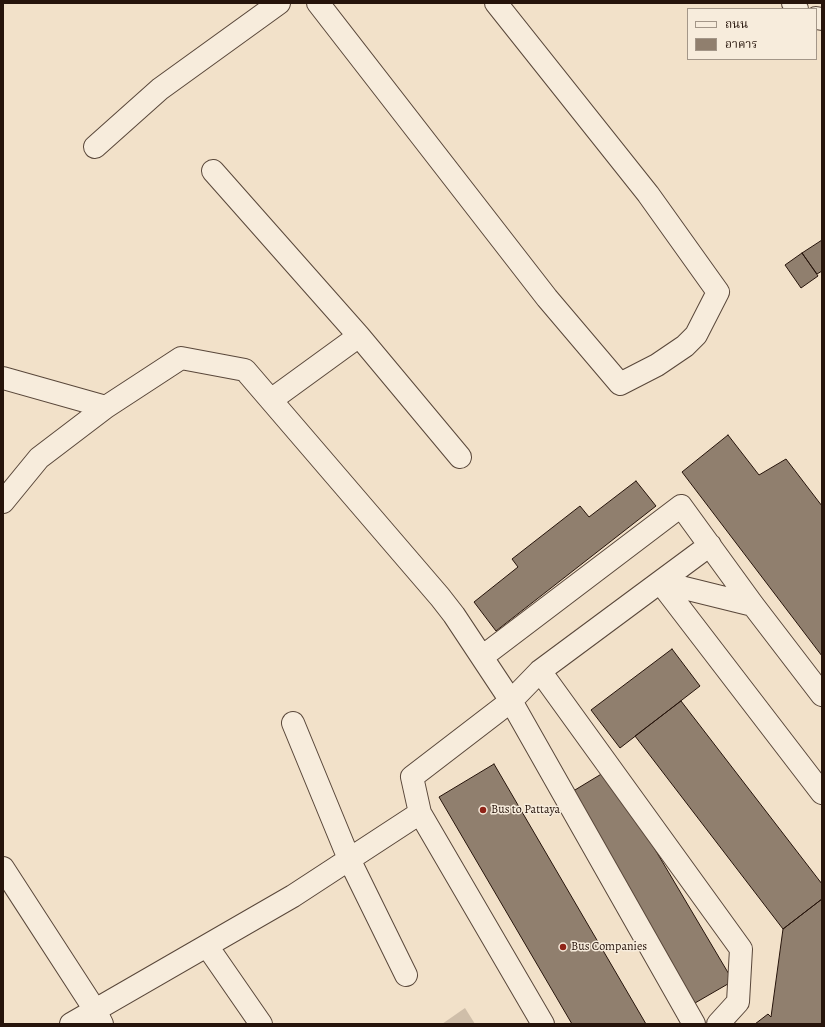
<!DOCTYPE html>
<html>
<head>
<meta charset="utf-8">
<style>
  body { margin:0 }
  #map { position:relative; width:825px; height:1027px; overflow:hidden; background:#f2e1c9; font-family:Alegreya,"Noto Serif Thai",serif }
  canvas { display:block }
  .frame { position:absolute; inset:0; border:4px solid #26140b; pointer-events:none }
  .legend { position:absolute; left:687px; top:8px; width:130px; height:52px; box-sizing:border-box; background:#f7ecdc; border:1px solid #a39688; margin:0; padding:5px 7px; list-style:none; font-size:12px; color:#26140b }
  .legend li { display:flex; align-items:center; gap:8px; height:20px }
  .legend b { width:20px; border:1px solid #a39688 }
</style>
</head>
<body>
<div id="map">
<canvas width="825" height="1027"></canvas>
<div class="frame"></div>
<ul class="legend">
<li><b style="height:5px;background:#f7ecdc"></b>ถนน</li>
<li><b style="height:11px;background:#907f6e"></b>อาคาร</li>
</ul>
</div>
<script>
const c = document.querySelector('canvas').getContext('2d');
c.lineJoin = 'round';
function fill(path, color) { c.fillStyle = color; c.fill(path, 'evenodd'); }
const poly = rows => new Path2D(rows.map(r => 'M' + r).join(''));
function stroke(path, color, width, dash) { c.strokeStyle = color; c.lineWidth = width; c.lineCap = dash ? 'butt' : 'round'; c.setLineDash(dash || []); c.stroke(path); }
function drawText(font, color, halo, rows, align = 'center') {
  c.font = font + ' Alegreya,serif'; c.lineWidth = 3; c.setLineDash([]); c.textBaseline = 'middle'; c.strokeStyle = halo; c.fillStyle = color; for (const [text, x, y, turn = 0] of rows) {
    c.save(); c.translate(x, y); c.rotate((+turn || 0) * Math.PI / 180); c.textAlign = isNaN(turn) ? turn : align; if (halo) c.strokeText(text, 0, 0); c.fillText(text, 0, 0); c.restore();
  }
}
fill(poly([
  [465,1008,475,1024,442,1024]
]), '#cfbea9');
const building = poly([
  [822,240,822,271,817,274,802,253,822,240],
  [802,253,818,276,801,288,785,265,802,253],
  [728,435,759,475,786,459,822,506,822,656,682,472,728,435],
  [636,481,656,506,496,631,474,602,518,567,512,559,580,506,589,517,636,481],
  [672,649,700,686,620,748,591,710,672,649],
  [681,701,822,884,822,899,783,929,635,736,681,701],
  [494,764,646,1024,572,1024,439,797,494,764],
  [608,770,733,981,695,1003,570,793,608,770],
  [822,899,822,1024,755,1024,768,1014,771,1017,783,929,822,899]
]);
fill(building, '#907f6e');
stroke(building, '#26140b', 1);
const minor = poly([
  [318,3,547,298,620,384,657,365,685,346,696,335,718,292,648,194,496,3],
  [793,3,797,9],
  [816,18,822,19],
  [95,147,160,89,279,3],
  [213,171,359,336,460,457],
  [3,378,106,407],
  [271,400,359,336],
  [3,502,39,458,106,407,181,358,245,370,440,597,454,615,511,701,694,1024],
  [710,545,660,582,822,793],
  [482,657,681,506,753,605,822,695],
  [540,671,741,949,738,1002,718,1024],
  [293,723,349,859,406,975],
  [3,868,95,1010,102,1024],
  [207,946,261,1024],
  [71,1024,293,896,420,813],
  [543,1024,420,813,412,777,511,701,540,671,660,582,753,605]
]);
stroke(minor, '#59473a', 24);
stroke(minor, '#f7ecdc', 22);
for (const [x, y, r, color] of [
  [483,810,4,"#8f2418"],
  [563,947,4,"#8f2418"]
]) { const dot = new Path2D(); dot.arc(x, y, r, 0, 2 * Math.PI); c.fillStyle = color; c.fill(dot); stroke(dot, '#f7ecdc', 1.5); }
drawText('12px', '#26140b', '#f7ecdc', [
  ["Bus to Pattaya",491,810],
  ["Bus Companies",571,947]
], 'left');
</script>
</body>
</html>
